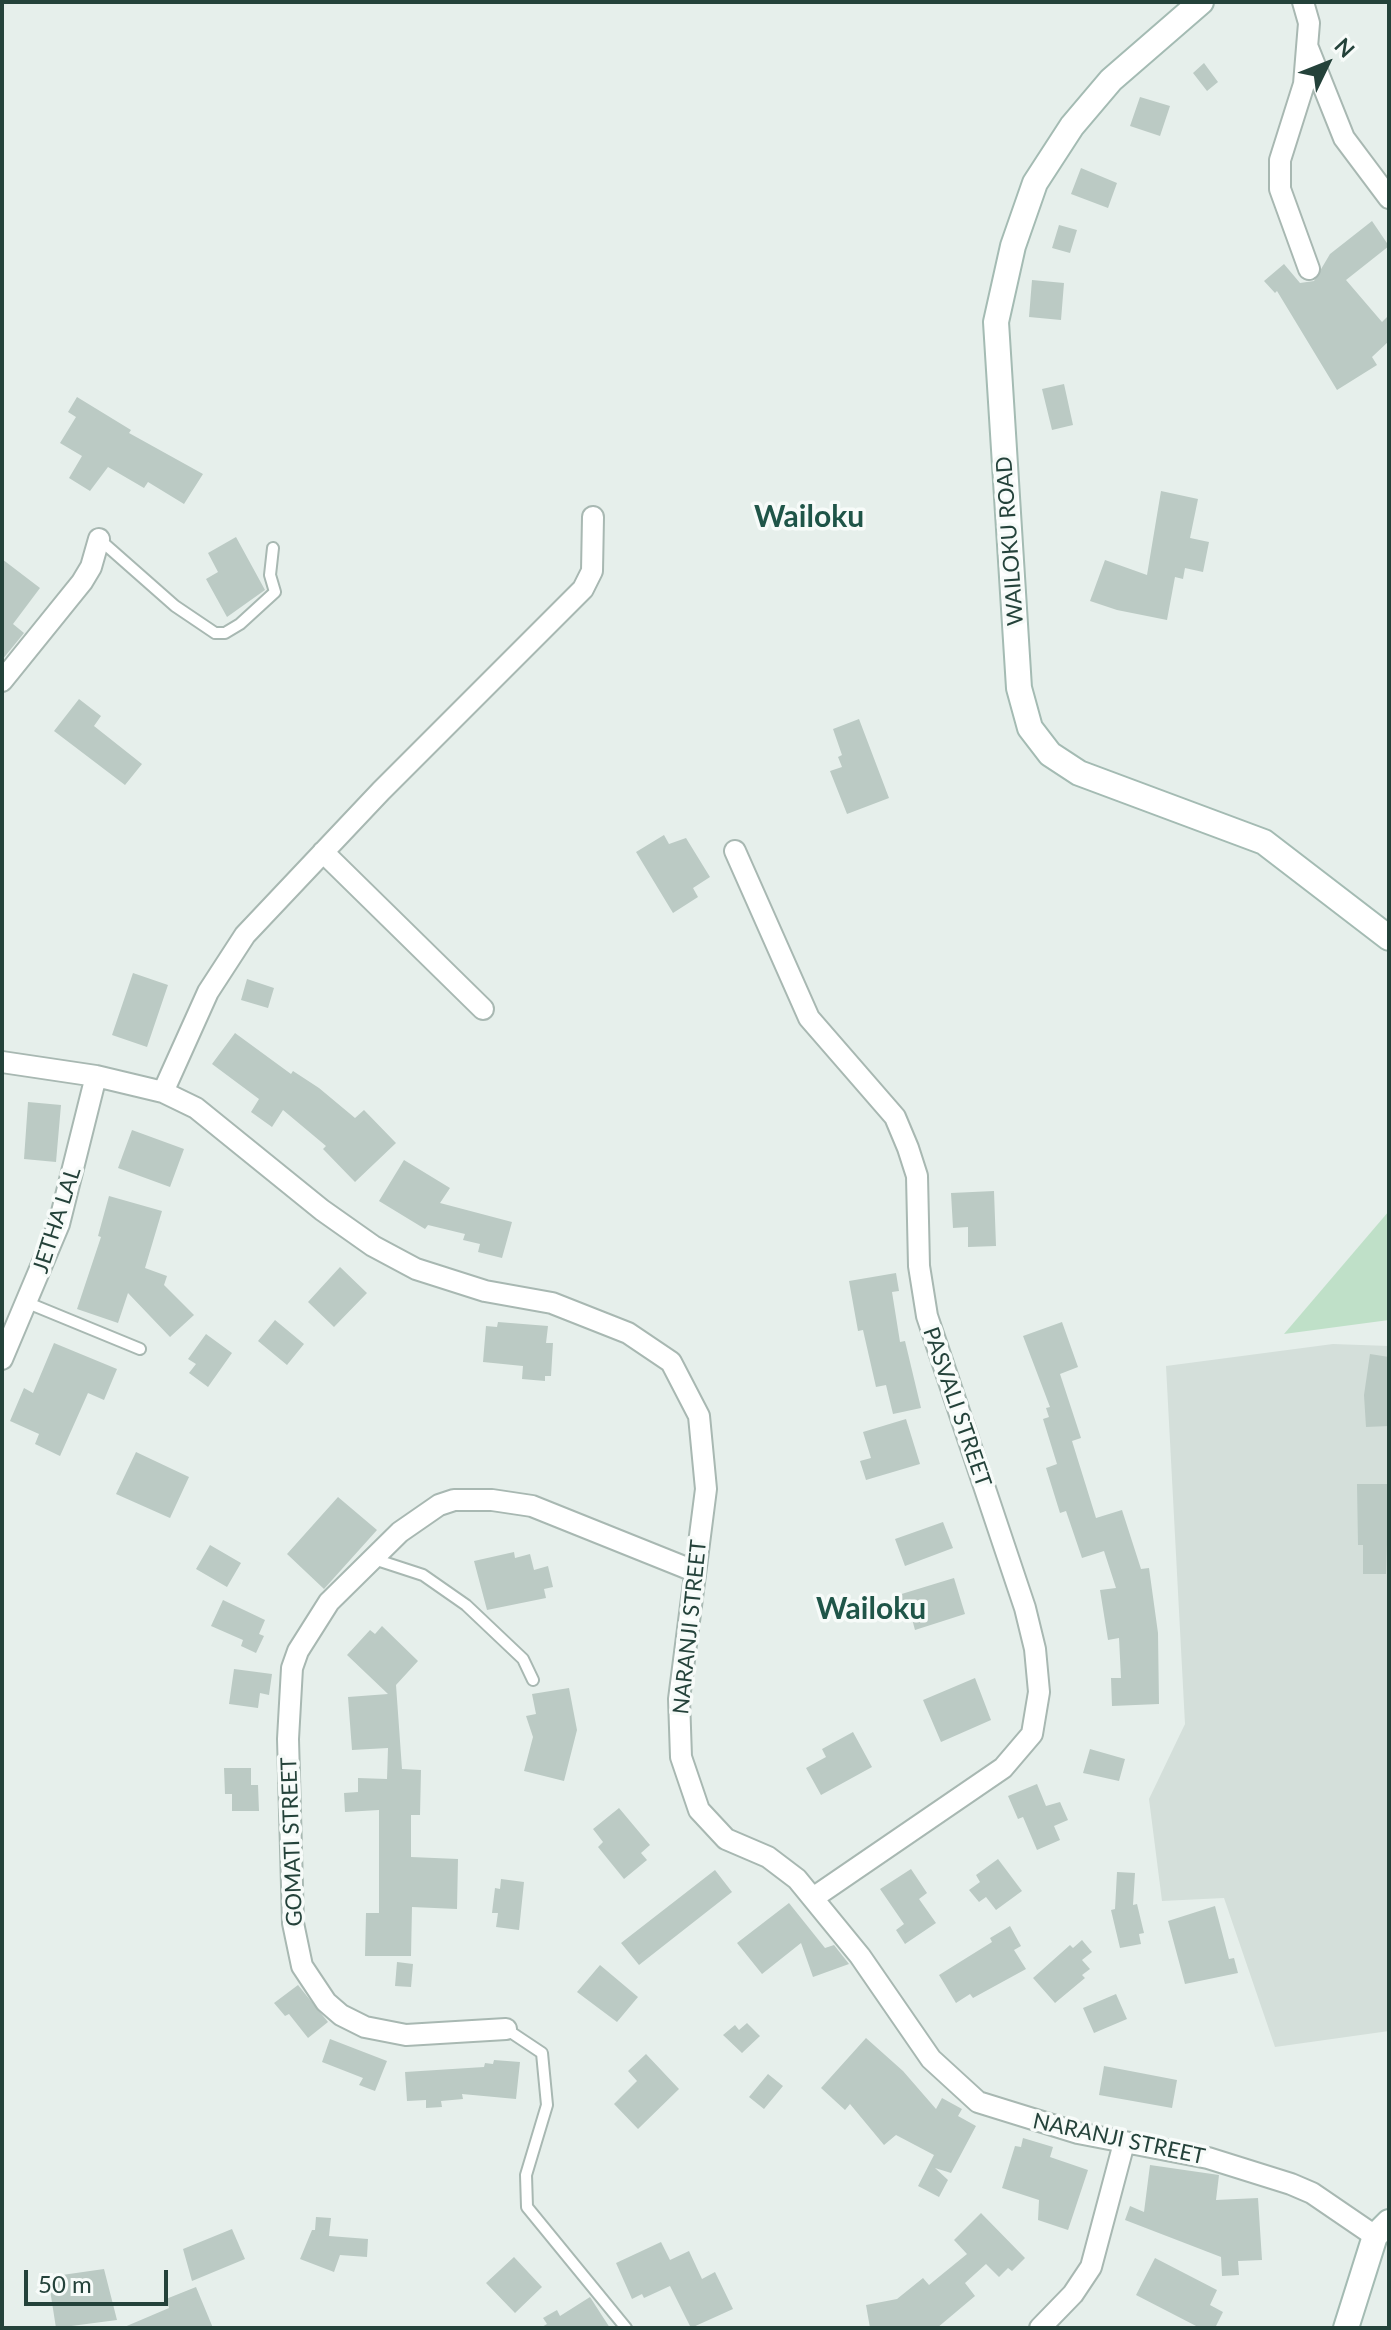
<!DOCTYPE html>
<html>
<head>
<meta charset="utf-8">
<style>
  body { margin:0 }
  #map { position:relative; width:1391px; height:2330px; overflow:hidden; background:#e6efeb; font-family:Lato,sans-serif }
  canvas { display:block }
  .frame { position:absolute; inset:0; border:4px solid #24423a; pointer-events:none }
  .north { position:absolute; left:1287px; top:24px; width:80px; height:80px; -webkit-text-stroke:6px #f7fbf9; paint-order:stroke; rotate:47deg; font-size:22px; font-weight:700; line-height:32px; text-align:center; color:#24423a }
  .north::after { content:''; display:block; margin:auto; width:28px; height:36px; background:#24423a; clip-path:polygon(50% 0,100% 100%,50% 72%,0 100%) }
  .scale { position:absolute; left:24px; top:2270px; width:144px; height:36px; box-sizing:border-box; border:4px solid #24423a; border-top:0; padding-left:10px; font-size:24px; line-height:28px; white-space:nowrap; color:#24423a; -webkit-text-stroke:6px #f7fbf9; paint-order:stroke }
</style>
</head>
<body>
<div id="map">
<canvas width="1391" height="2330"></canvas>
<div class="frame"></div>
<div class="north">N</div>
<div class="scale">50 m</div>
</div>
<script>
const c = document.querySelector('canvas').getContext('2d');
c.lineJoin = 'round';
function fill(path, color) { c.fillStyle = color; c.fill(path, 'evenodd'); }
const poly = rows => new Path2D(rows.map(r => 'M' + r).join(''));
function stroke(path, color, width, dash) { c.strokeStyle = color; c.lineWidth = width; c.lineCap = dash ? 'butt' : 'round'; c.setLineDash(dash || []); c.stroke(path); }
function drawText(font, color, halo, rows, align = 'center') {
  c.font = font + ' Lato,sans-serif'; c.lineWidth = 7; c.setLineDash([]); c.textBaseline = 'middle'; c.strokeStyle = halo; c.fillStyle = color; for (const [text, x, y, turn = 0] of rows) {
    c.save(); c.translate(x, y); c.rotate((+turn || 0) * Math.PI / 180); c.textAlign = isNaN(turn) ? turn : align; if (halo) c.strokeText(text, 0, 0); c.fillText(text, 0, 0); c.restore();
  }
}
fill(poly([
  [1333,1344,1389,1346,1389,2031,1275,2047,1224,1898,1162,1901,1149,1799,1185,1724,1166,1366]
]), '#d4dfda');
fill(poly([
  [1389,1211,1389,1320,1284,1334]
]), '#bfe0c8');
fill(poly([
  [1204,63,1218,82,1207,91,1193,73],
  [1140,97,1170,106,1160,136,1130,126],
  [1081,168,1117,183,1108,208,1071,194],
  [1372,221,1389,246,1346,280,1382,322,1389,315,1389,341,1372,357,1377,365,1337,390,1277,291,1275,293,1264,281,1284,264,1300,283,1314,281,1330,254],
  [1059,225,1077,230,1070,253,1052,248],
  [1032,280,1064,283,1061,320,1029,317],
  [1064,384,1073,425,1052,430,1042,389],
  [77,397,131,430,129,433,203,474,184,504,148,482,144,488,108,467,90,491,69,478,82,456,60,443,76,417,68,412],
  [1161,491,1198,499,1190,538,1209,542,1203,572,1185,568,1183,579,1175,577,1167,620,1117,610,1090,601,1105,560,1147,575],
  [236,537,265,590,227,617,206,579,218,572,208,553],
  [2,559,40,588,13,624,24,633,2,660],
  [79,699,101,716,94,726,142,764,125,785,54,731],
  [859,719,889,798,847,814,830,771,842,767,838,757,842,755,833,729],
  [664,835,669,844,686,838,710,877,693,888,698,897,673,913,636,852],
  [133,973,168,985,147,1047,112,1035],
  [247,979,274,988,268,1008,241,1000],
  [235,1033,291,1074,293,1071,319,1088,355,1118,364,1110,396,1143,355,1182,323,1149,326,1146,283,1110,272,1127,251,1112,259,1099,212,1064],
  [28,1102,61,1105,56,1162,24,1159],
  [132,1130,184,1149,170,1187,118,1168],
  [404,1160,450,1188,440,1203,512,1222,502,1258,478,1252,480,1244,463,1240,465,1234,428,1225,425,1229,379,1201],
  [994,1191,996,1246,968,1247,968,1227,953,1228,951,1193],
  [109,1196,162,1211,145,1268,167,1276,164,1285,194,1315,170,1337,128,1293,118,1323,77,1309,101,1237,98,1236],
  [340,1267,367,1293,334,1327,308,1302],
  [896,1273,899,1291,892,1292,900,1342,905,1341,921,1408,893,1414,886,1385,876,1387,863,1330,858,1331,849,1281],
  [275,1320,304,1344,287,1365,258,1341],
  [498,1322,548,1326,546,1343,553,1343,551,1376,545,1376,545,1381,522,1379,523,1366,483,1362,486,1326,497,1327],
  [1062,1322,1078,1367,1060,1374,1081,1438,1072,1441,1096,1518,1122,1510,1141,1569,1149,1568,1158,1633,1159,1704,1112,1706,1111,1678,1121,1678,1119,1638,1108,1640,1100,1590,1116,1588,1104,1551,1082,1558,1066,1511,1060,1513,1046,1468,1057,1464,1043,1419,1049,1417,1046,1408,1050,1407,1023,1336],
  [206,1334,232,1353,208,1387,189,1373,196,1364,188,1359],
  [54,1343,117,1369,104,1400,88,1393,60,1456,35,1444,39,1434,10,1421,24,1388,33,1393],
  [1370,1354,1389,1357,1389,1426,1366,1427,1364,1395],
  [906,1419,920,1464,866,1480,860,1461,871,1458,863,1432],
  [136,1452,189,1477,170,1518,116,1494],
  [1357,1484,1389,1484,1386,1574,1363,1574,1363,1545,1358,1545],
  [338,1497,377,1530,324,1589,287,1554],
  [943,1522,953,1548,905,1566,895,1539],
  [210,1545,241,1563,227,1587,196,1569],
  [514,1552,515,1558,530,1554,534,1570,548,1566,553,1587,544,1589,546,1598,487,1610,474,1561],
  [954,1578,965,1614,915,1630,912,1619,903,1622,895,1596],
  [223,1600,265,1620,259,1634,264,1636,256,1653,241,1646,243,1640,211,1626],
  [382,1626,418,1661,396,1685,402,1769,421,1770,420,1815,411,1815,411,1857,458,1859,457,1909,412,1907,411,1956,365,1956,366,1913,379,1913,379,1810,345,1812,344,1793,358,1792,358,1778,387,1779,388,1748,352,1750,348,1697,388,1694,347,1655,370,1630,375,1634],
  [234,1669,272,1674,269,1695,260,1693,258,1708,229,1704],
  [975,1678,991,1720,941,1742,923,1700],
  [569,1688,577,1730,564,1781,524,1771,533,1737,526,1716,536,1714,532,1694],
  [853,1732,872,1767,821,1795,806,1768,826,1757,822,1749],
  [1090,1749,1125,1759,1119,1781,1083,1773],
  [224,1768,251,1768,251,1785,258,1785,259,1811,232,1811,232,1794,225,1794],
  [1037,1784,1046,1806,1060,1802,1068,1820,1054,1826,1060,1840,1037,1850,1023,1817,1018,1819,1008,1796],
  [619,1808,650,1845,641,1853,647,1860,624,1879,598,1847,603,1842,593,1829],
  [998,1859,1022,1891,996,1910,986,1897,979,1902,969,1890,980,1882,976,1875],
  [911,1869,927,1893,919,1899,936,1923,905,1944,896,1930,904,1924,880,1889],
  [715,1870,732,1892,639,1965,621,1943],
  [1117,1872,1135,1873,1133,1905,1137,1904,1144,1933,1139,1934,1141,1944,1120,1948,1111,1910,1115,1909],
  [501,1879,524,1882,519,1930,496,1927,498,1913,492,1913,495,1888,500,1889],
  [789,1903,825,1948,834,1945,849,1964,813,1977,801,1943,762,1974,737,1943],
  [1215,1906,1229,1959,1234,1958,1238,1973,1185,1984,1168,1921],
  [1010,1926,1021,1946,1014,1950,1026,1969,973,1998,970,1994,956,2003,939,1975,992,1942,990,1938],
  [1082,1940,1092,1952,1082,1960,1090,1969,1082,1975,1085,1978,1055,2003,1033,1978,1070,1945,1073,1948],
  [397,1962,413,1964,411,1987,395,1986],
  [600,1965,638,1997,617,2022,577,1992],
  [298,1985,328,2022,308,2038,289,2014,285,2016,274,2003],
  [1116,1994,1127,2019,1094,2033,1083,2008],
  [747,2023,760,2036,742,2053,723,2035,735,2025,739,2030],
  [866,2038,903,2071,936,2109,942,2098,962,2109,958,2116,976,2126,951,2173,935,2168,948,2180,939,2197,918,2186,934,2155,896,2135,884,2145,850,2104,845,2110,821,2088],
  [330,2039,387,2061,375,2091,359,2085,363,2078,322,2062],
  [646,2054,679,2089,638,2129,614,2104,637,2081,628,2071],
  [494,2060,520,2062,516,2099,462,2094,463,2099,441,2101,442,2107,426,2108,426,2100,407,2101,405,2072,484,2067,485,2063,493,2064],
  [1104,2066,1177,2080,1172,2108,1099,2095],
  [768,2074,783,2086,764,2109,749,2097],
  [1023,2138,1053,2147,1050,2157,1088,2170,1068,2230,1038,2220,1039,2200,1002,2188,1015,2146,1021,2147],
  [1150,2165,1219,2175,1216,2200,1258,2198,1262,2260,1238,2261,1239,2275,1222,2276,1221,2257,1125,2220,1130,2206,1144,2212],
  [981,2213,1025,2258,1012,2271,1008,2268,999,2277,986,2264,965,2283,975,2296,937,2328,870,2328,866,2305,897,2299,923,2278,929,2285,967,2254,954,2240],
  [316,2217,331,2218,329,2236,368,2239,367,2257,340,2255,334,2272,300,2259,312,2230,315,2230],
  [232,2229,245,2259,192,2281,183,2249],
  [661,2242,670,2260,689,2251,702,2279,715,2272,733,2309,691,2328,670,2286,644,2298,642,2294,632,2299,616,2263],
  [514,2257,542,2287,515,2313,486,2283],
  [1155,2258,1217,2290,1210,2305,1223,2312,1215,2328,1200,2328,1136,2295],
  [104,2269,117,2320,56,2328,48,2277],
  [196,2287,213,2328,122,2328,169,2308,166,2299],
  [590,2297,610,2328,540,2328,547,2324,543,2318,557,2310,560,2316]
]), '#bbcac4');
const lane = poly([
  [99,539,175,606,215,633,225,633,240,624,275,592,270,575,273,548],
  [28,1303,140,1349],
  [374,1559,423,1575,466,1605,523,1659,533,1680],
  [506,2029,542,2053,547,2105,526,2175,527,2207,626,2328]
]);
const street = poly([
  [1303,2,1309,23,1304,84,1280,160,1280,189,1309,269],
  [1308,48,1344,138,1389,198],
  [2,681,82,582,91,567,99,539],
  [735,851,809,1018,895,1117,908,1148,917,1176,919,1266,927,1316,1025,1608,1035,1649,1039,1692,1032,1734,1003,1768,813,1898],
  [323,852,483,1009],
  [2,1062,96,1076,163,1092,196,1108,322,1210,373,1246,416,1269,485,1291,552,1303,628,1333,671,1362,699,1416,706,1489,679,1699,681,1757,699,1810,726,1839,768,1857,797,1879,860,1956,931,2059,978,2102,1078,2133,1208,2158,1291,2184,1312,2193,1375,2236],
  [163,1092,208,992,245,935,381,791,583,589,592,571,593,517],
  [2,1359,59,1224,96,1076],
  [506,2029,406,2035,365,2027,341,2015,326,2002,302,1966,293,1923,288,1739,292,1668,298,1651,329,1602,400,1532,439,1505,454,1500,492,1500,532,1506,694,1571],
  [1040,2328,1073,2294,1091,2267,1124,2143]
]);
const secondary = poly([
  [1201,2,1111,80,1072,126,1035,183,1013,246,996,322,1019,688,1030,728,1050,754,1079,773,1264,842,1389,938],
  [1346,2328,1375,2236,1389,2222]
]);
stroke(lane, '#a8b8b2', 14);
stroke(street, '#a8b8b2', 24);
stroke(secondary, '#a4bbb3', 28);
stroke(lane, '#fff', 10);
stroke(street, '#fff', 20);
stroke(secondary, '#fff', 24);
drawText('22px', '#24423a', '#f7fbf9', [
  ["WAILOKU ROAD",1010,541,-94],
  ["JETHA LAL",57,1220,-72],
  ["PASVALI STREET",957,1407,71],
  ["NARANJI STREET",690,1627,-84],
  ["GOMATI STREET",292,1842,-92],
  ["NARANJI STREET",1119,2139,12]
]);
drawText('bold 30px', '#1f5548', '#f7fbf9', [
  ["Wailoku",809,517],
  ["Wailoku",871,1609]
]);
</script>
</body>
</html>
